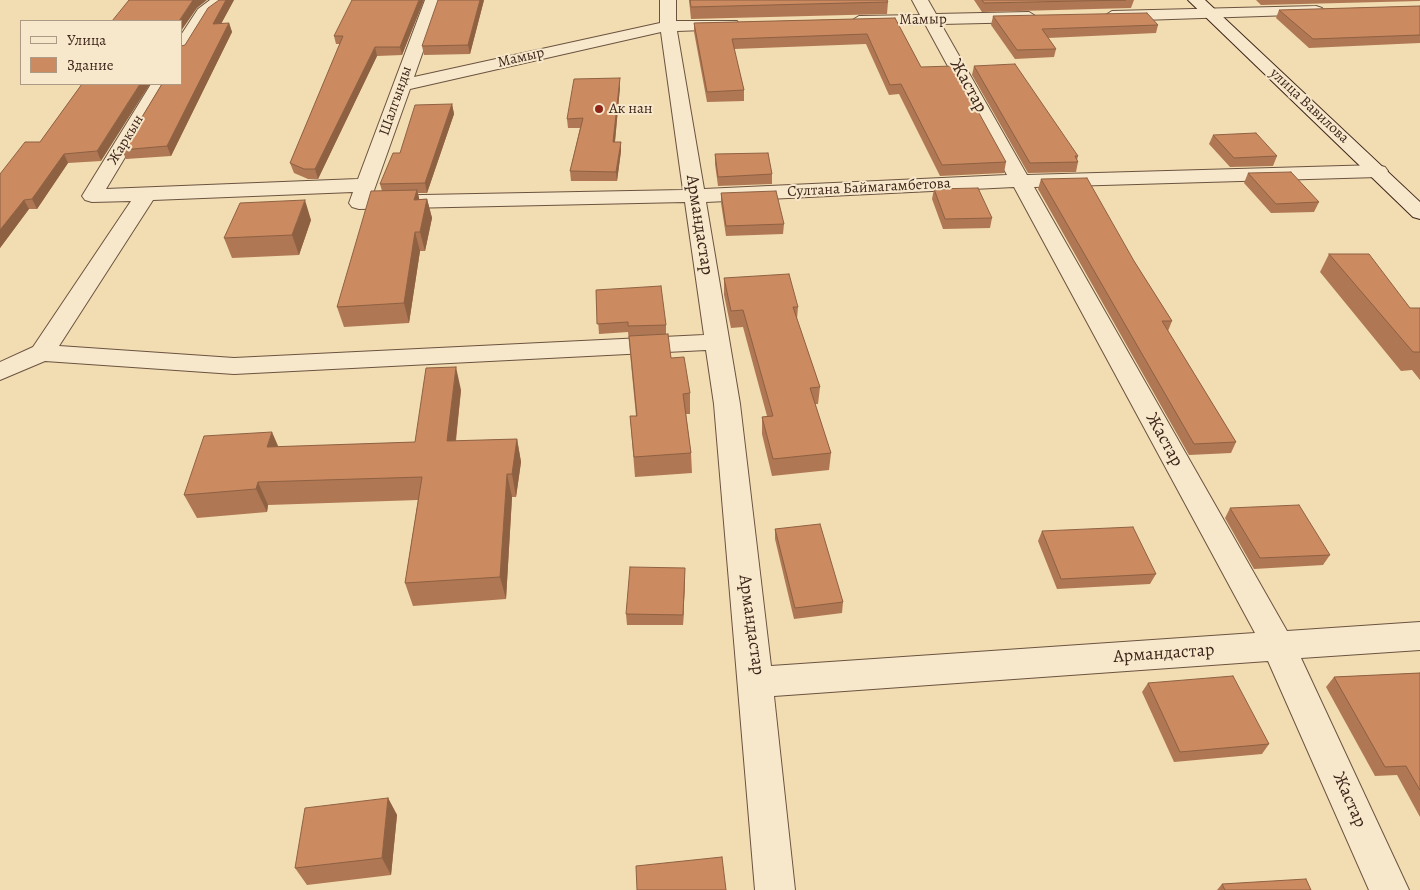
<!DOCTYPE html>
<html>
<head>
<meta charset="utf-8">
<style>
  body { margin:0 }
  #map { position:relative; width:1420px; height:890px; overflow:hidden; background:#f2dcb1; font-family:Alegreya,serif }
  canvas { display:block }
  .legend { position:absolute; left:20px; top:20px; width:162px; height:65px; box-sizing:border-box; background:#f7e8cc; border:1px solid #ad9a85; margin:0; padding:6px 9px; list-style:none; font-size:15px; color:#3e251a }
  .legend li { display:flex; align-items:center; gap:10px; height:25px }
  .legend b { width:25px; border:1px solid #ad9a85 }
</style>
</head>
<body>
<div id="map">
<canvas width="1420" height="890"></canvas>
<ul class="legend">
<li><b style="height:6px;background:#f7e8cc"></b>Улица</li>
<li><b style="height:14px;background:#cb8a60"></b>Здание</li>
</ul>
</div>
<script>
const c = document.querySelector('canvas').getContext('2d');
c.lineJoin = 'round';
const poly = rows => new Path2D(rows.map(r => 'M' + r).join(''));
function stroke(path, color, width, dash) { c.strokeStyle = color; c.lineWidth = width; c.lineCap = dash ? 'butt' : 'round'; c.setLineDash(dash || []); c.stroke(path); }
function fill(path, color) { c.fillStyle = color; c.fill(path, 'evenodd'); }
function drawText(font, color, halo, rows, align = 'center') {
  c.font = font + ' Alegreya,serif'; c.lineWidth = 4; c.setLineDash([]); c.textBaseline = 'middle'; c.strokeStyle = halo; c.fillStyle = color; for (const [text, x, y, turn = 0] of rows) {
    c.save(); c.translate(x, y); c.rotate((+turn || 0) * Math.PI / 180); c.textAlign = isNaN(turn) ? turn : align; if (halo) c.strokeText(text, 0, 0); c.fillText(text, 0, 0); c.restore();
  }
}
const street = poly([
  [210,0,231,0,210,15,187,53,181,54,181,35,198,9,210,0],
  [425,0,441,0,414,77,660,23,660,0,676,0,676,21,737,21,739,24,731,29,677,31,704,189,1007,175,925,24,859,26,851,21,859,16,920,15,912,0,928,0,936,14,1029,12,1037,17,1029,22,941,24,1027,175,1378,165,1385,167,1388,171,1385,175,1378,177,1034,187,1287,631,1420,622,1420,650,1301,658,1409,890,1369,890,1268,661,774,696,795,890,755,890,714,404,706,350,234,374,45,361,0,380,0,362,33,347,131,201,92,202,85,200,82,196,151,84,169,84,106,189,358,179,425,0],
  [661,32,683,190,372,196,410,89,661,32],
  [1014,187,1255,633,771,666,740,404,706,202,1014,187],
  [353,192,349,203,352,207,359,209,685,202,704,335,234,358,59,346,153,200,353,192],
  [1316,6,1322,8,1324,11,1322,14,1112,21,1104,16,1112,11,1316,6]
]);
const secondary = poly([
  [1188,0,1205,0,1420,202,1420,219,1413,217,1188,0]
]);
stroke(street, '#6b5340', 2);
stroke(secondary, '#3e251a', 2);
fill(street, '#f7e8cc');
fill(secondary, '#f7e8cc');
fill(poly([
  [226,0,234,0,221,24,229,23,232,32,171,156,126,159,122,150,185,45],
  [424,0,402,55,377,56,318,179,308,179,294,173,290,163,340,44,336,44,334,36],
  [484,0,470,54,424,55,422,46],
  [689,0,887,0,888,2,887,14,691,19],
  [974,0,1134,0,1131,8,982,12],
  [1256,0,1420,0,1420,1,1261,5],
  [1420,6,1420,43,1309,48,1276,18,1279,10],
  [993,16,1158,25,1156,33,1048,38,1056,49,1054,57,1015,59,991,25],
  [895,18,921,67,1006,162,1004,173,940,176,899,94,889,95,866,44,734,49,744,90,744,101,707,102,694,32,694,23],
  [974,66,1078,156,1077,160,1078,162,1076,172,1028,173,972,75],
  [82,84,101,161,68,163,37,209,29,209,0,248,0,174,40,142],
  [620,87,615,142,621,142,621,151,617,181,571,181,570,171,580,128,568,128,567,119],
  [452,104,454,114,427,193,418,193,419,199,427,199,432,218,425,251,420,251,409,323,344,327,337,307,382,191,380,184,400,153],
  [1213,135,1277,156,1273,166,1230,167,1209,144],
  [715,154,772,174,772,184,718,186,715,164],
  [1248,173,1319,202,1314,212,1271,213,1244,183],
  [1041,179,1134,261,1172,321,1168,331,1236,442,1231,453,1189,455,1038,189],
  [934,189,992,218,990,228,943,229,932,199],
  [721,193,784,224,783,234,726,236,721,203],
  [311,220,299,255,232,258,224,238],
  [1329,254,1410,308,1420,308,1420,380,1412,370,1401,371,1320,272],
  [724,278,798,307,797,319,820,387,818,404,815,404,831,453,829,470,772,476,762,434,762,417,767,416,743,327,731,328,724,295],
  [596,290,666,325,666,334,671,358,690,393,690,414,686,414,691,453,692,473,635,477,630,416,636,416,628,332,599,334],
  [461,390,456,441,517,439,521,462,516,497,512,497,506,599,413,606,405,583,418,500,268,505,267,512,197,518,184,495,278,447,415,442],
  [1230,508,1330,555,1323,565,1254,569,1225,518],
  [775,529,843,602,842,613,794,619,775,539],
  [1042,531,1156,574,1150,584,1057,589,1038,541],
  [685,578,683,625,627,625,626,614],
  [1420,673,1420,817,1397,775,1375,776,1326,687,1334,677],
  [1148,683,1269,744,1262,754,1174,762,1142,692],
  [388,798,397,815,391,875,307,885,295,868],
  [1222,884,1311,890,1217,890]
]), '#af7753');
fill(poly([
  [193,0,207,0,197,8,181,31,181,21,179,21],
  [226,0,234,0,216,33,213,24],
  [419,0,424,0,402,55,400,47],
  [480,0,484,0,470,54,468,45],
  [229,23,232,32,171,156,167,146],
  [375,47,377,56,318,179,315,169],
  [620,78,620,87,614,151,613,142],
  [140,84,150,84,101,161,97,151],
  [452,104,454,114,427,193,425,183],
  [621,142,621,151,617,181,616,172],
  [64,154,68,163,37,209,32,199],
  [417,190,422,210,414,200],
  [427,199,432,218,425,251,420,232],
  [24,200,29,209,0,248,0,230],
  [305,200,311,220,299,255,292,235],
  [415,232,420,251,409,323,404,303],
  [456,367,461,390,453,464,447,441],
  [272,432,282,455,267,447],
  [517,439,521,462,516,497,512,474],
  [507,474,512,497,506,599,500,577],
  [258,482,268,505,267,512,256,489],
  [685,568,685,578,683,625,683,615],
  [388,798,397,815,391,875,382,858]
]), '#8e6143');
const building = poly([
  [129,0,193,0,179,21,112,21,129,0],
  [219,0,226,0,213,24,229,23,167,146,122,150,162,84,181,84,181,46,185,45,208,8,219,0],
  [352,0,419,0,400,47,375,47,315,169,304,169,290,163,343,36,334,36,352,0],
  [438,0,480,0,468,45,422,46,438,0],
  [690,0,887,0,888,2,691,7,690,0],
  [982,0,1126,0,984,3,982,0],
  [1420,6,1420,35,1313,39,1279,10,1420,6],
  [1147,13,1158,25,1042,29,1056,49,1017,50,993,16,1147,13],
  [895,18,921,67,953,66,1006,162,942,165,901,84,890,85,867,34,732,39,744,90,707,92,694,23,895,18],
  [1015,64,1078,156,1075,156,1078,162,1030,163,974,66,1015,64],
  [620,78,613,142,621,142,616,172,570,171,583,118,567,119,574,79,620,78],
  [82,84,140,84,97,151,64,154,32,199,24,200,0,230,0,174,25,142,40,142,82,84],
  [452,104,425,183,380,184,393,153,400,153,415,105,452,104],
  [1256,133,1277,156,1234,158,1213,135,1256,133],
  [768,153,772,174,718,177,715,154,768,153],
  [1291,172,1319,202,1276,204,1248,173,1291,172],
  [1087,178,1134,261,1172,321,1162,321,1236,442,1194,444,1041,179,1087,178],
  [978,188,992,218,945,219,934,189,978,188],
  [417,190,414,200,427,199,420,232,415,232,404,303,337,307,371,191,417,190],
  [776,191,784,224,726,226,721,193,776,191],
  [305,200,292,235,224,238,240,203,305,200],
  [1329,254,1369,254,1410,308,1420,308,1420,352,1413,352,1329,254],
  [789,274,798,307,793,307,820,387,810,388,831,453,773,459,762,417,773,416,743,310,731,311,724,278,789,274],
  [661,286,666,325,628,326,628,322,597,324,596,290,661,286],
  [668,334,671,358,684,357,690,393,683,394,691,453,634,457,630,416,637,416,629,336,668,334],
  [456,367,447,441,517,439,512,474,507,474,500,577,405,583,422,477,258,482,256,489,184,495,204,436,272,432,267,447,415,442,426,368,456,367],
  [1299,505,1330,555,1260,558,1230,508,1299,505],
  [820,524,843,602,795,608,775,529,820,524],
  [1133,527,1156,574,1061,579,1042,531,1133,527],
  [630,567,685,568,683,615,626,614,630,567],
  [1420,673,1420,790,1406,766,1385,767,1334,677,1420,673],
  [1233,676,1269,744,1180,752,1148,683,1233,676],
  [388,798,382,858,295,868,305,808,388,798],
  [722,857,726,890,637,890,636,866,722,857],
  [1306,879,1311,890,1225,890,1222,884,1306,879]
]);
fill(building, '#cb8a60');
stroke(building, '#8e6143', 1);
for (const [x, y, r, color] of [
  [599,109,5,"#8f2418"]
]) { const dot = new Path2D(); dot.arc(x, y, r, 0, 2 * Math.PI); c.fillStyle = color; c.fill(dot); stroke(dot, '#f7e8cc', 2); }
drawText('15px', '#3e251a', '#f7e8cc', [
  ["Мамыр",923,20,-1],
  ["Мамыр",521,58,-13],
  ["Шалгынды",396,101,-71],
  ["улица Вавилова",1309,106,43],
  ["Жаркын",126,140,-59],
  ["Султана Баймагамбетова",869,188,-3]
]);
drawText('15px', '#3e251a', '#f7e8cc', [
  ["Ак нан",609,109]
], 'left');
drawText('18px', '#3e251a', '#f7e8cc', [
  ["Жастар",968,86,61],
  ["Армандастар",699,225,81],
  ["Жастар",1164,440,61],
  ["Армандастар",751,625,82],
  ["Армандастар",1164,654,-4],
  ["Жастар",1349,800,66]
]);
</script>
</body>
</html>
